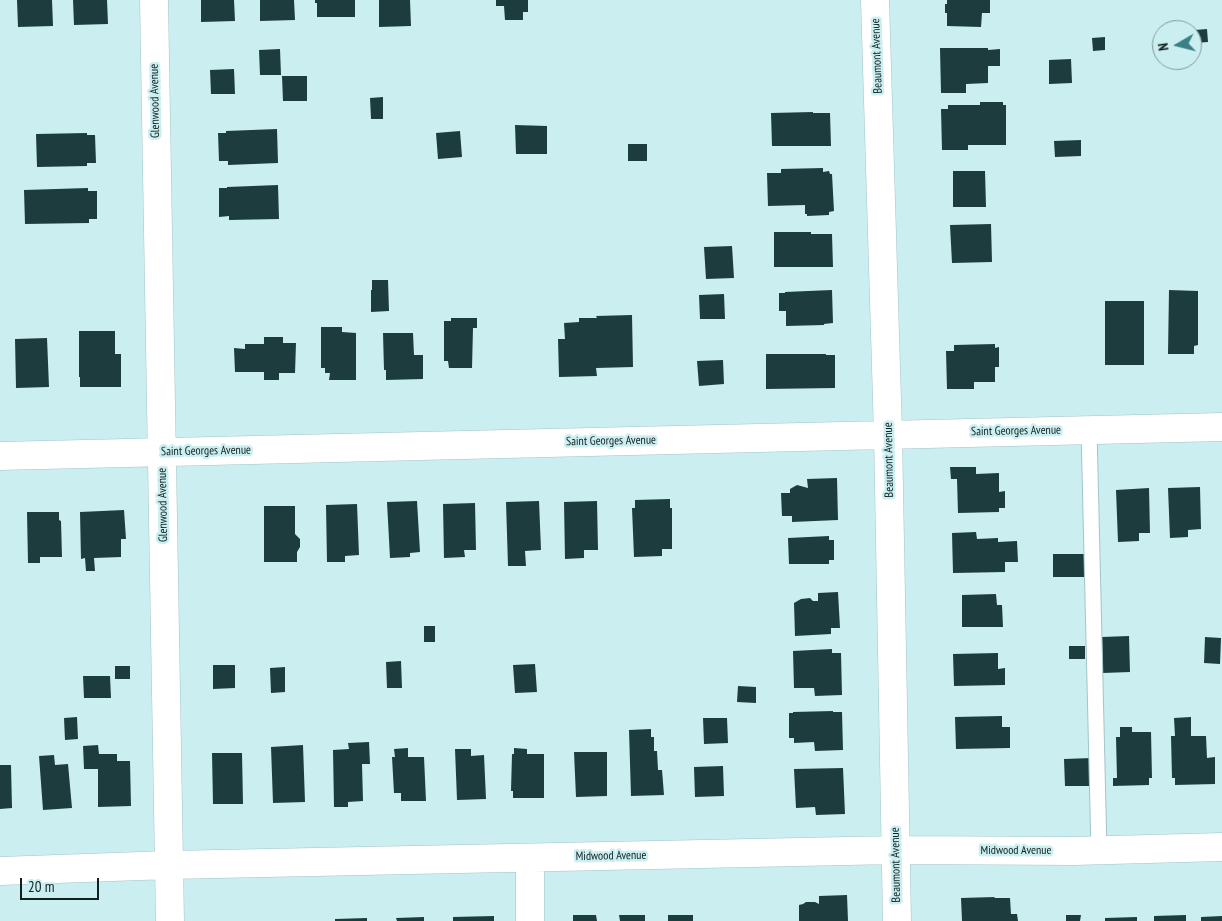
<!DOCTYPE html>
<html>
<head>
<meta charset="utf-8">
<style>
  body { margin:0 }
  #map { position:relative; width:1222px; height:921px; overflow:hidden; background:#cbeef0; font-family:"PT Sans Narrow",sans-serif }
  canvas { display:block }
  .north { position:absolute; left:1152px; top:20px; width:50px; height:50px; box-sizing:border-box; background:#cbeef0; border:1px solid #819b9c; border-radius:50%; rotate:262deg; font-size:14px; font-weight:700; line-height:20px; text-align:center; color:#111f1f }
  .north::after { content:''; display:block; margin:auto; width:18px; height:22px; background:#398185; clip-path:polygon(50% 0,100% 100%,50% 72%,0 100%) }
  .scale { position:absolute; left:20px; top:878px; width:79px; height:22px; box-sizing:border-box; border:2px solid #111f1f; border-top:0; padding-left:6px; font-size:15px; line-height:18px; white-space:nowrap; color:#111f1f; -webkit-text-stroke:4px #cbeef0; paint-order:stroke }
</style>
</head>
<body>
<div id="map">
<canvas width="1222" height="921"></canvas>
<div class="north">N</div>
<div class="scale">20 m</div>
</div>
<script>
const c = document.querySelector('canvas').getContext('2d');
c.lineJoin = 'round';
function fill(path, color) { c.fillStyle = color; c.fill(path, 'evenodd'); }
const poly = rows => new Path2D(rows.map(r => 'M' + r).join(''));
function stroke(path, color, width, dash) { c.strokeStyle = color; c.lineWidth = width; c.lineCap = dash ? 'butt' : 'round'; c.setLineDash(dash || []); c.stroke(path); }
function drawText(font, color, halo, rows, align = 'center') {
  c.font = font + ' "PT Sans Narrow",sans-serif'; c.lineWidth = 5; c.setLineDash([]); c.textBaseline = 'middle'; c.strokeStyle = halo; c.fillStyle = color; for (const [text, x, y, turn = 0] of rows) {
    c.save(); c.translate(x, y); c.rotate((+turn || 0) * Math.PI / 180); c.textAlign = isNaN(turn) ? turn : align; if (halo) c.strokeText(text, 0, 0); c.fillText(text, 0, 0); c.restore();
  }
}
fill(poly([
  [17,0,52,0,53,26,18,27],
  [73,0,107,0,108,24,74,25],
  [201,0,234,0,235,21,201,22],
  [260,0,294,0,295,20,260,21],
  [315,0,355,0,355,17,317,17,317,3,315,3],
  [379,0,410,0,411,26,379,27],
  [496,0,528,0,528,12,523,12,523,20,505,20,504,6,496,6],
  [947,0,990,0,990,13,982,13,981,27,947,26,947,13,945,13,945,4,947,4],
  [1207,29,1208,42,1195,43,1195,30],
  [1105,37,1105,50,1093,51,1092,38],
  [940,48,988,48,988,50,1000,49,1000,66,988,66,988,83,966,84,966,93,941,93],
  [280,49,281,75,260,75,259,50],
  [1071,59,1072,83,1049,84,1049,60],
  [234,69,235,94,211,94,210,70],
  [282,76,307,76,307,101,283,101],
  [383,97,383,119,371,119,370,98],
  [980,102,1003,102,1003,105,1006,105,1006,145,968,145,968,150,942,150,941,109,948,109,948,105,980,105],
  [813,112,813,113,830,113,831,146,772,146,771,113],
  [515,125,547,126,547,154,516,154],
  [277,129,278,163,228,165,228,161,219,161,218,133,226,133,226,131],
  [460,131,462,157,438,159,436,133],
  [87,133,87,135,95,135,96,163,87,163,87,166,37,167,36,134],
  [1081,140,1081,156,1055,157,1054,141],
  [628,144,647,144,647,161,628,161],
  [823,168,823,172,829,171,830,174,832,174,834,211,829,212,829,215,807,216,807,214,805,214,805,205,768,206,767,173,781,173,781,169],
  [953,171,985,171,986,207,953,207],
  [278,185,279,219,229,220,229,216,219,217,219,188,227,188,227,187],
  [88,188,88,191,97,191,97,219,89,219,89,223,25,224,24,190],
  [991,224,992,262,952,263,950,225],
  [774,232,811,232,811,234,832,234,833,267,774,267],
  [732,246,734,278,706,279,704,247],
  [372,280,388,280,389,311,371,312,371,290,372,290],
  [832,290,833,323,824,324,824,325,786,326,786,311,779,311,779,293,785,293,785,292],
  [1169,290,1198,291,1198,345,1194,346,1194,354,1168,354],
  [724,294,725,319,700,319,699,295],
  [1105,301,1144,301,1144,365,1105,365],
  [632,315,633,367,596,368,597,376,559,377,558,339,565,339,564,323,579,322,579,318,597,318,596,316],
  [451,318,477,318,477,328,473,328,472,368,449,368,448,361,444,361,444,321,451,321],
  [321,327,342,327,342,332,356,333,356,380,329,380,330,373,325,373,325,368,321,368],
  [79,331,115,331,115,354,121,354,121,387,80,387,80,377,79,377],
  [383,333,413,333,414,355,423,355,423,379,386,380,386,370,384,370],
  [264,337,283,337,283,343,296,343,295,373,279,373,279,380,264,380,264,372,235,372,234,348,245,349,245,344,264,344],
  [47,338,49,387,16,388,15,339],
  [995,344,995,348,999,347,999,367,995,367,995,382,974,382,974,389,947,389,946,351,954,351,954,345],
  [766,354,826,354,826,355,835,355,835,388,766,389],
  [723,360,724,384,699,386,697,361],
  [950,467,976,467,976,474,999,473,999,492,1005,491,1005,508,999,508,999,512,958,513,957,479,951,479],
  [837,478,838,520,792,522,792,516,782,516,781,493,790,493,790,489,797,485,808,488,807,479],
  [1200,487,1201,529,1188,530,1188,537,1170,538,1168,488],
  [1149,488,1150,533,1139,533,1139,541,1118,542,1116,490],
  [670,499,670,508,672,508,672,549,662,549,662,556,634,557,632,508,635,508,635,500],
  [417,501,420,552,410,553,410,557,390,558,387,502],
  [539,501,541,550,525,551,526,566,508,566,506,502],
  [597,501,598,550,584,550,584,558,565,559,564,502],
  [475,503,476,550,464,550,465,557,444,558,443,504],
  [357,504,359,555,345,556,345,562,327,562,326,505],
  [264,506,295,506,295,534,300,539,300,547,297,552,297,562,264,562],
  [124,510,126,539,121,539,121,557,94,558,95,571,86,571,85,558,81,559,80,512],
  [27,512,59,512,59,520,61,521,62,557,40,557,40,563,28,563],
  [976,532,977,539,998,538,998,542,1017,541,1018,562,1005,562,1005,572,953,573,952,533],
  [829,536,829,540,834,540,834,560,829,560,829,564,789,564,788,538],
  [1053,554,1085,554,1085,577,1053,577],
  [838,592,840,628,831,628,831,634,795,636,794,603,801,599,810,598,813,601,818,601,818,593],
  [996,594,997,605,1002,605,1003,627,962,627,962,595],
  [424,626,435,626,435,642,424,642],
  [1129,636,1130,672,1103,673,1102,637],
  [1205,637,1221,638,1220,664,1204,663],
  [1069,646,1085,646,1085,659,1069,659],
  [832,649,832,653,841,653,842,695,815,696,814,688,794,688,793,651],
  [998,653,998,669,1005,668,1005,685,954,686,953,654],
  [401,661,402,688,387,688,386,662],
  [535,664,537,692,515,693,513,665],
  [213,665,235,665,235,688,213,689],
  [115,666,130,666,130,679,115,679],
  [285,667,285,692,271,693,270,668],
  [83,676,110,676,111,698,84,698],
  [738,686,756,687,756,703,737,702],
  [833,711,833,712,842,712,843,750,815,751,814,742,794,743,794,738,789,738,789,713,793,713,793,712],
  [1002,716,1002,727,1010,727,1010,748,956,749,955,717],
  [77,717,78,739,65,740,64,718],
  [1191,717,1191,736,1206,736,1207,758,1215,757,1215,784,1175,785,1175,778,1172,778,1171,736,1175,736,1174,718],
  [703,718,727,718,728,743,704,744],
  [1120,727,1132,727,1132,732,1151,732,1152,778,1149,778,1149,785,1113,786,1113,778,1117,778,1116,737,1120,737],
  [651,729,651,737,654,737,654,751,657,751,658,770,662,770,664,795,631,796,629,730],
  [369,742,370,764,362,764,363,801,348,802,348,807,334,807,333,750,349,749,348,743],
  [98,745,99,754,117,754,117,761,130,761,131,806,98,807,98,769,84,769,83,746],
  [303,745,305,802,273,803,271,747],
  [408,748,408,757,424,757,426,801,401,801,401,793,394,793,392,757,395,757,394,749],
  [514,748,527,749,527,754,544,754,544,798,513,798,513,791,511,791,512,754,514,754],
  [455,749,471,749,471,756,484,755,486,799,457,800],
  [574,752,607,752,607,796,576,797],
  [212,753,242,753,243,804,213,804],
  [54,755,55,765,68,764,72,808,43,810,39,756],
  [1092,758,1093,786,1065,786,1064,759],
  [0,765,11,765,12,808,0,809],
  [723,766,724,796,695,797,694,767],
  [843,768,845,814,816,815,815,807,796,808,794,769],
  [847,895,848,921,799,921,799,905,803,904,806,902,815,902,819,904,819,896],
  [995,897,994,898,1010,898,1011,914,1017,914,1018,921,962,921,961,898],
  [573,915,596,915,597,921,573,921],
  [619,915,645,915,645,921,620,921],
  [668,915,693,915,693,921,668,921],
  [1066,915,1081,915,1080,921,1066,921],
  [1186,915,1186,921,1154,921,1154,916],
  [494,916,494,921,453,921,453,917],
  [1222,916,1222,921,1201,921,1201,917],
  [424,917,424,921,397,921,396,918],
  [1137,917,1137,921,1105,921,1105,918],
  [367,918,367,921,335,921,335,919]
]), '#1d3c3d');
const service = poly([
  [1089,429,1099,851]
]);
const minor = poly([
  [154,0,170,921],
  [875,0,888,434,897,921],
  [0,456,1222,427],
  [530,858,530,921],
  [0,871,169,865,896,850,1074,851,1222,847]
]);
stroke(service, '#a2c5c6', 17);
stroke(minor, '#a2c5c6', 29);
stroke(service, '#fff', 15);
stroke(minor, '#fff', 28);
drawText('12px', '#111f1f', '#cbeef0', [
  ["Beaumont Avenue",877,56,-92],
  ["Glenwood Avenue",155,101,-91],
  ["Saint Georges Avenue",1016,431,-1],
  ["Saint Georges Avenue",611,441,-1],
  ["Saint Georges Avenue",206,451,-1],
  ["Beaumont Avenue",889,460,-91],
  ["Glenwood Avenue",163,505,-91],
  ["Midwood Avenue",1016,851],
  ["Midwood Avenue",611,856,-1],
  ["Beaumont Avenue",896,865,-91]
]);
</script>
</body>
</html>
